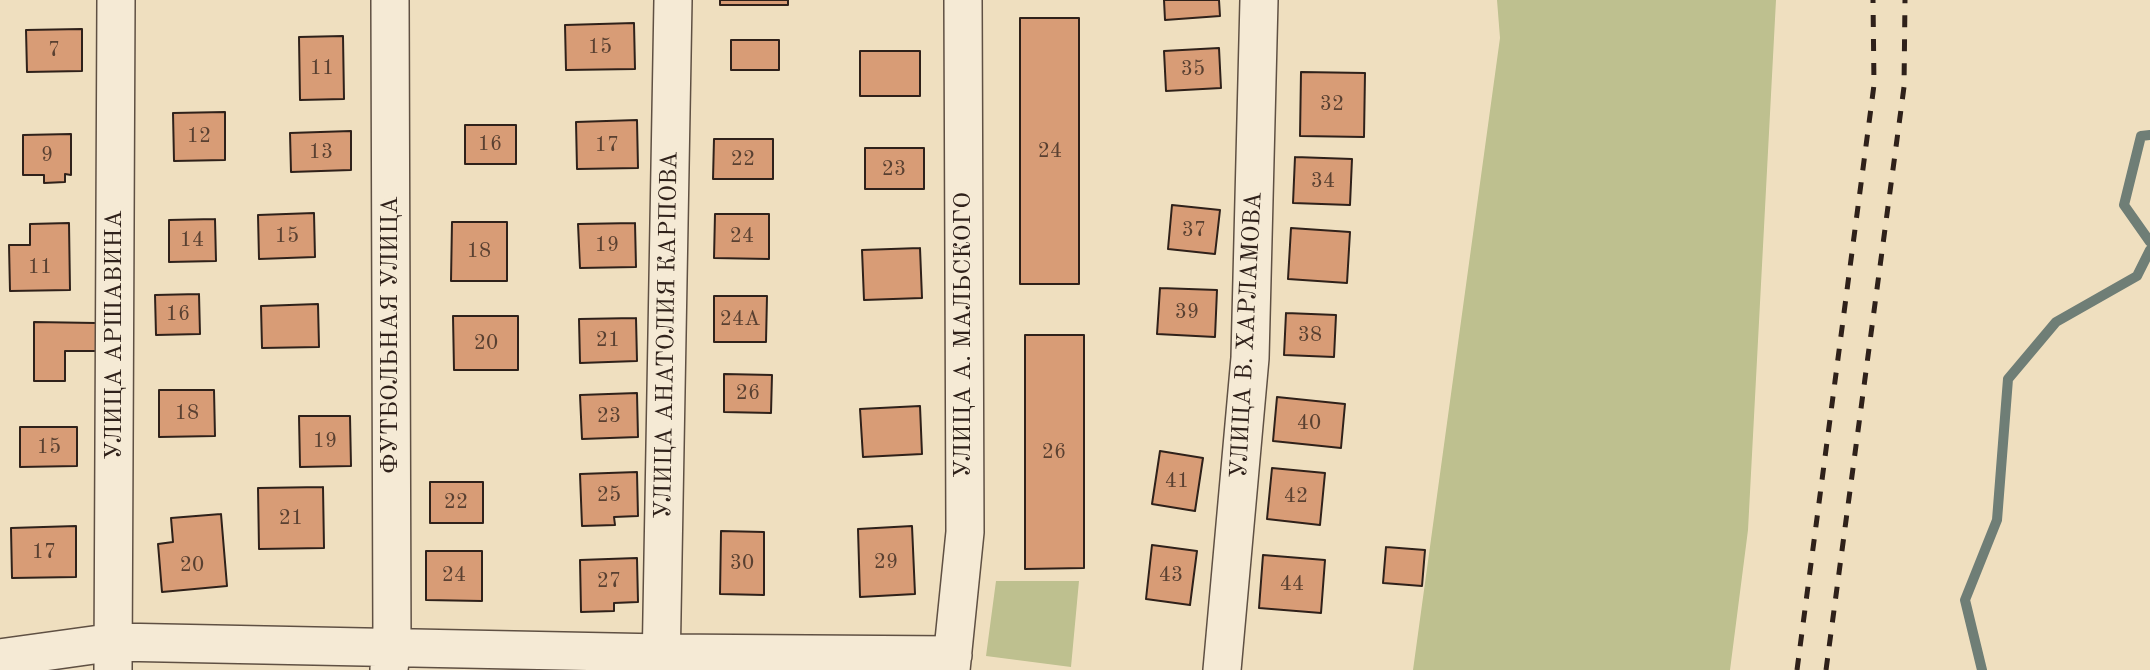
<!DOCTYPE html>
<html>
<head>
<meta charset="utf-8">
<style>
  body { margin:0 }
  canvas { display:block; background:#efdfbf }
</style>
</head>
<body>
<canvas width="2150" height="670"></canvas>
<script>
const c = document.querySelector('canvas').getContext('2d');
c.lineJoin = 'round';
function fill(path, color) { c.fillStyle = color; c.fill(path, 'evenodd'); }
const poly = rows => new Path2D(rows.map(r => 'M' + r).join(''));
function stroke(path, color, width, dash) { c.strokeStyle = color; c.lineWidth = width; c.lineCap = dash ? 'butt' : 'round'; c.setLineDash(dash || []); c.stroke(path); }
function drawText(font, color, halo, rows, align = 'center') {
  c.font = font + ' "Old Standard TT",serif'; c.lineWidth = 6; c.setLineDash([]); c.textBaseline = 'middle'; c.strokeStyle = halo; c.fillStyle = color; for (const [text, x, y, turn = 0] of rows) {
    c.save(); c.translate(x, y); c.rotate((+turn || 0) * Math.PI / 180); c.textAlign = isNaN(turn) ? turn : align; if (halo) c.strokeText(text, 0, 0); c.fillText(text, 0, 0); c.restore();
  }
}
fill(poly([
  [1497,0,1776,0,1748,530,1730,670,1413,670,1500,38],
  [996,581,1079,581,1071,667,986,656]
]), '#bec08f');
stroke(poly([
  [2150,135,2141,136,2124,205,2150,242],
  [1982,670,1965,600,1997,520,2008,379,2056,322,2137,276,2150,250]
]), '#6f7e76', 10);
const building = poly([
  [720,0,788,0,788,5,720,5,720,0],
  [1164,0,1219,0,1220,16,1165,20,1164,0],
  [1020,18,1079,18,1079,284,1020,284,1020,18],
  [634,23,635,69,566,70,565,25,634,23],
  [82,29,82,71,27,72,26,30,82,29],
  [343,36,344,99,300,100,299,37,343,36],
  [731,40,779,40,779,70,731,70,731,40],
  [1219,48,1221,88,1166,91,1164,51,1219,48],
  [860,51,920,51,920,96,860,96,860,51],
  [1301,72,1365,73,1364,137,1300,136,1301,72],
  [225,112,225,160,174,161,173,113,225,112],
  [637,120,638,168,577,169,576,122,637,120],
  [465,125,516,125,516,164,465,164,465,125],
  [351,131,351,170,291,172,290,133,351,131],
  [71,134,71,175,65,174,65,182,44,183,44,175,23,175,23,135,71,134],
  [714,139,773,139,773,179,713,179,714,139],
  [865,148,924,148,924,189,865,189,865,148],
  [1295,157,1352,159,1350,205,1293,203,1295,157],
  [1172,205,1220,210,1215,254,1168,249,1172,205],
  [314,213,315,257,259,259,258,215,314,213],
  [715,214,769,214,769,259,714,258,715,214],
  [215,219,216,261,169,262,169,220,215,219],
  [452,222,507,222,507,281,451,281,452,222],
  [69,223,70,290,10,291,9,245,30,245,30,224,69,223],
  [635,223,636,267,580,268,578,224,635,223],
  [1291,228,1350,232,1347,283,1288,279,1291,228],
  [920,248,922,298,864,300,862,250,920,248],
  [1160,288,1217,290,1215,337,1157,334,1160,288],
  [199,294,200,334,156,335,155,295,199,294],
  [714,296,767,296,766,342,714,342,714,296],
  [318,304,319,347,262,348,261,306,318,304],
  [1286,313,1336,315,1334,357,1284,355,1286,313],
  [453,316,518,316,518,370,454,370,453,316],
  [636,318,637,361,580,363,579,319,636,318],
  [34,322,96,323,96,351,65,351,65,381,34,381,34,322],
  [1025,335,1084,335,1084,568,1025,569,1025,335],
  [724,374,772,375,771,413,724,412,724,374],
  [159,390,214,390,215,436,159,437,159,390],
  [637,393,638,437,582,439,580,395,637,393],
  [1277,397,1345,404,1341,448,1273,441,1277,397],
  [920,406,922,454,863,457,860,409,920,406],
  [299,416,350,416,351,466,300,467,299,416],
  [20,427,77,427,77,466,20,467,20,427],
  [1160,451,1203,458,1195,511,1152,504,1160,451],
  [1272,468,1325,473,1320,525,1267,519,1272,468],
  [637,472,638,516,614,517,615,525,582,526,580,474,637,472],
  [430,482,483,482,483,523,430,523,430,482],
  [323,487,324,548,259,549,258,488,323,487],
  [221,514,227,586,162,592,158,544,173,542,171,518,221,514],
  [76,526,76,577,12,578,11,528,76,526],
  [912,526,915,594,860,597,858,529,912,526],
  [721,531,764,532,764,595,720,594,721,531],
  [1152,545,1197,551,1190,605,1146,599,1152,545],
  [1386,547,1425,550,1422,586,1383,583,1386,547],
  [426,551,482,551,482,601,426,600,426,551],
  [1263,555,1325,560,1321,613,1259,608,1263,555],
  [637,558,638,602,614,603,614,611,581,612,580,560,637,558]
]);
fill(building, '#d89c76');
stroke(building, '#2f211a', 2);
const minor = poly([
  [0,658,115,642,663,653,953,655],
  [389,669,392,647,390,0],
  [113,670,116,0],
  [661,670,673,0],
  [951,670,965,532,963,0],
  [1222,670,1250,358,1259,0]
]);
stroke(minor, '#5f5043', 40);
stroke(minor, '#f5ead5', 37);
stroke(poly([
  [1797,670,1874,85,1873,0],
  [1826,670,1904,87,1905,0]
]), '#2f211a', 5, [12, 12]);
drawText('21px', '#594031', null, [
  ["15",600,47],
  ["7",54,50],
  ["11",322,68],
  ["35",1193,69],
  ["32",1332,104],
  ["12",199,136],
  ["16",490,144],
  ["17",607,145],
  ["24",1050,151],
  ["13",321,152],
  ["9",47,155],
  ["22",743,159],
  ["23",894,169],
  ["34",1323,181],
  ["37",1194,230],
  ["15",287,236],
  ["24",742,236],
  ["14",192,240],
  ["19",607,245],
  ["18",479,251],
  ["11",40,267],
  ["39",1187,312],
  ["16",178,314],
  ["24А",740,319],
  ["38",1310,335],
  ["21",608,340],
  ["20",486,343],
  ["26",748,393],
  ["18",187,413],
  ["23",609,416],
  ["40",1309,423],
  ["19",325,441],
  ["15",49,447],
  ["26",1054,452],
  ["41",1177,481],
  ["25",609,495],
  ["42",1296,496],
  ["22",456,502],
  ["21",291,518],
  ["17",44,552],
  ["29",886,562],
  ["30",742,563],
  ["20",192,565],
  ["24",454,575],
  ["43",1171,575],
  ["27",609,581],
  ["44",1292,584]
]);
drawText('24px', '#2f211a', '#f5ead5', [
  ["УЛИЦА АРШАВИНА",115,335,-90],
  ["ФУТБОЛЬНАЯ УЛИЦА",391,335,-90],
  ["УЛИЦА АНАТОЛИЯ КАРПОВА",667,335,-89],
  ["УЛИЦА А. МАЛЬСКОГО",964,335,-90],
  ["УЛИЦА В. ХАРЛАМОВА",1247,335,-87]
]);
</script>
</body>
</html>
